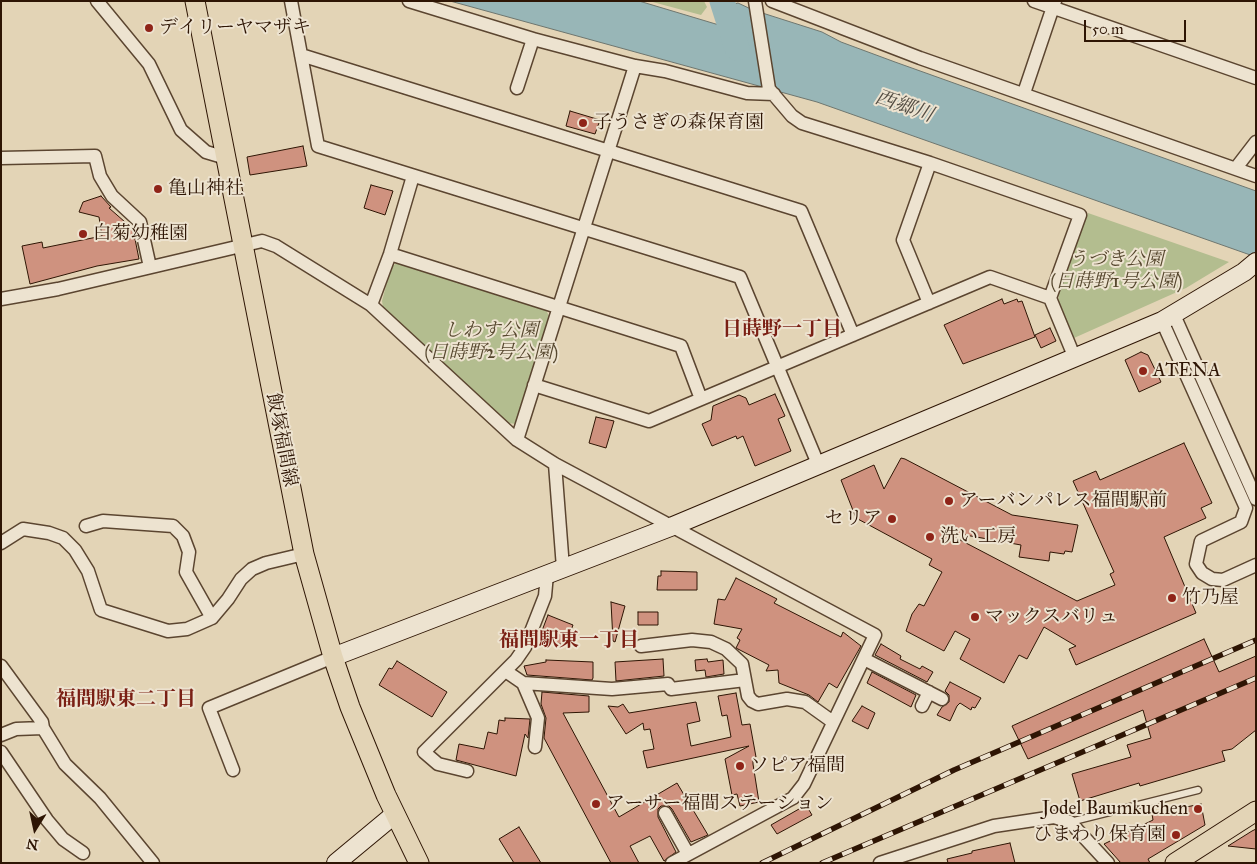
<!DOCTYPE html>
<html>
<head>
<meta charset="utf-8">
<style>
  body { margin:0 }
  #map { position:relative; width:1257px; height:864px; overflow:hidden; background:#e3d4b6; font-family:"IM FELL Great Primer",serif }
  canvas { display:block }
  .frame { position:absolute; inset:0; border:2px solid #2e1504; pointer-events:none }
  .north { position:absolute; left:10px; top:804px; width:50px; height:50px; -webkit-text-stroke:4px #ede3d0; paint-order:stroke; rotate:190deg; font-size:14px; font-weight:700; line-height:20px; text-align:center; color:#2e1504 }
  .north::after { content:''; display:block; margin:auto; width:18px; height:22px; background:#2e1504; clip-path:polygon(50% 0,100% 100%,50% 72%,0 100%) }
  .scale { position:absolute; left:1084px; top:20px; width:102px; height:22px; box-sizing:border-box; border:2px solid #2e1504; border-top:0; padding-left:6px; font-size:15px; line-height:18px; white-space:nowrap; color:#2e1504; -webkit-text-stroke:4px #ede3d0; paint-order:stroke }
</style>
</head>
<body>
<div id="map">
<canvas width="1257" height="864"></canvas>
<div class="frame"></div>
<div class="north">N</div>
<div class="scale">50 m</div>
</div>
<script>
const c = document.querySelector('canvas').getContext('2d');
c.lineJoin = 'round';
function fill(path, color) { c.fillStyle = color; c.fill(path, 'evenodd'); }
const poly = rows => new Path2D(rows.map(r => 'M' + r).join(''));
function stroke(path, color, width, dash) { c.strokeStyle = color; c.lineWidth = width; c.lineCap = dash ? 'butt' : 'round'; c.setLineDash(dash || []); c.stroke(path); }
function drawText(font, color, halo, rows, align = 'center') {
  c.font = font + ' "IM FELL Great Primer","Noto Serif JP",serif'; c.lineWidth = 4; c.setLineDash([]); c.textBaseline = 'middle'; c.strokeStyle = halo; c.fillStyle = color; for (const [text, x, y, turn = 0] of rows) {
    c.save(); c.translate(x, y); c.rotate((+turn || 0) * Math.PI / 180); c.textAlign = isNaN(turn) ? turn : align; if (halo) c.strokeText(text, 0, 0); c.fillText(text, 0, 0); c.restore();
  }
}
fill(poly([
  [649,1,704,1,707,7,701,15],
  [1088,213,1229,262,1186,288,1074,338,1058,301,1059,292],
  [397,263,545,308,549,316,516,424,508,423,383,307,382,301,391,267]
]), '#b3bd8f');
const water = poly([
  [450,1,639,1,719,25,734,4,738,3,753,10,822,32,841,42,895,62,1256,191,1256,257,817,102,450,1]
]);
fill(water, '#98b6b7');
stroke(water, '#6e766f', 1);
stroke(poly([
  [722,1,737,48]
]), '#98b6b7', 25);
const building = poly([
  [570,111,600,120,595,134,566,126,570,111],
  [303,146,307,166,250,175,247,157,303,146],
  [371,185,393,191,385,215,364,208,371,185],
  [101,196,111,207,109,208,133,229,139,259,97,266,30,284,22,246,42,242,43,248,102,236,99,217,79,212,83,202,101,196],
  [1002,299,1004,304,1017,299,1018,302,1022,301,1035,337,963,364,944,325,1002,299],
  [1050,328,1056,341,1041,348,1035,335,1050,328],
  [1141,352,1148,355,1161,382,1139,392,1125,360,1141,352],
  [775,394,785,416,778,419,791,451,755,466,743,436,737,439,736,436,712,446,702,424,711,420,713,406,739,395,746,398,749,405,775,394],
  [596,417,614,421,606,448,589,443,596,417],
  [1184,443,1212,503,1201,508,1206,518,1164,537,1196,613,1076,665,1069,649,1076,646,1044,627,1027,659,1019,655,1004,683,960,659,970,639,955,631,944,651,906,631,912,614,919,604,924,606,942,572,929,565,932,559,856,518,841,480,874,465,884,489,901,458,905,459,1012,515,1078,525,1072,552,1065,551,1064,554,1050,552,1049,561,1019,557,1021,545,943,531,1077,601,1115,585,1110,574,1114,572,1073,481,1096,471,1100,480,1184,443],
  [661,571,697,572,697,590,657,590,658,576,661,576,661,571],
  [736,578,777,599,774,603,841,637,843,632,861,646,837,688,829,683,818,702,809,695,779,683,778,670,766,671,769,665,736,648,740,640,737,638,742,629,714,624,718,599,725,600,736,578],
  [611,602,625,606,615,642,613,641,611,602],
  [638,612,658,612,658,625,638,625,638,612],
  [548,615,573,625,565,646,540,636,548,615],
  [1204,639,1219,672,1256,656,1256,730,1232,749,1222,751,1225,761,1140,786,1139,783,1080,801,1072,774,1131,757,1127,745,1151,738,1143,710,1028,759,1012,726,1204,639],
  [881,644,901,656,900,659,920,669,922,666,933,672,927,682,875,655,881,644],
  [663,659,664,676,616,681,615,662,663,659],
  [707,659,708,662,723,660,724,674,706,677,705,670,696,671,695,660,707,659],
  [546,660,593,662,593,678,592,680,527,675,524,666,546,662,546,660],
  [397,661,447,692,432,717,379,685,389,668,392,669,397,661],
  [872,672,916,695,911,707,867,683,872,672],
  [950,682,981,698,975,708,972,707,971,710,960,703,957,706,950,721,937,715,942,707,949,702,949,695,945,691,950,682],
  [542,692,589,696,589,712,563,713,619,817,677,783,708,835,691,842,672,809,669,806,661,806,658,809,658,817,676,852,664,861,650,836,630,846,639,863,611,863,544,738,546,718,541,704,542,692],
  [736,693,742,725,750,724,756,757,753,758,753,764,759,802,740,806,737,794,732,795,725,759,749,746,647,768,643,751,654,749,650,729,644,730,643,723,626,734,608,706,618,707,623,704,629,713,696,702,700,721,687,724,691,746,731,737,727,715,722,716,718,696,736,693],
  [862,706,875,713,868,729,852,721,862,706],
  [505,718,530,719,528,738,525,734,516,776,456,760,459,744,484,749,488,732,497,734,499,720,505,721,505,718],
  [1201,804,1205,825,1148,859,1150,863,1121,863,1104,844,1153,820,1152,814,1201,804],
  [806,805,812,815,777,834,771,825,806,805],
  [519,827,541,863,514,863,499,839,519,827],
  [1256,829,1256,849,1228,846,1252,831,1256,829],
  [1010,843,1015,863,948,863,947,859,972,853,972,851,1010,843]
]);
fill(building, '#cf927f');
stroke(building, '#2e1504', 1);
const lane = poly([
  [1070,822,1198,790]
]);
const street = poly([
  [97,1,149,64,181,130,206,152,226,158],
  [291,1,318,146,740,277,818,464],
  [409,1,533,39,635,66,665,71,747,93,774,94],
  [755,1,769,89,792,116,802,123,930,163,1080,215,1050,298,1074,356],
  [772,1,920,58,1256,176],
  [1034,1,1256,78],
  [301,55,801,211,853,335],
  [517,88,533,39],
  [1024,93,1055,1],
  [1,158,95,156,100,176,112,196,140,222,150,267],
  [1236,168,1256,142],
  [390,254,681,346,701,399],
  [1,299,58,289,262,241,276,246,371,305,517,440,555,464,875,635,804,784,793,798,672,863],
  [929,303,903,240,930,163],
  [371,305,390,254,413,176],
  [1174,315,1256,499],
  [1162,321,1246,508,1241,522,1201,541,1196,564,1202,573,1212,579,1223,580,1256,565],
  [534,385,649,421,990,277,1050,298],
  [517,440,635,66],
  [555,464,563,568],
  [86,526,103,521,173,526,183,536,189,552,186,572,212,618],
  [1,543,23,529,49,533,63,538,75,550,88,571,101,610,168,631,187,629,212,618,228,599,241,579,252,569,266,563,304,554],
  [641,646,692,640,711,642,726,649,742,664,748,696,752,701,758,704,787,699,805,702,833,722],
  [864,659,942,699],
  [1,666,42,722,43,728,65,764,100,798,153,863],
  [507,672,523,683,612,689,668,684,671,689,745,680],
  [523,683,538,718,535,747],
  [922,706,929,692],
  [1,735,16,729,43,728],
  [1,752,47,820,63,839,83,853],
  [233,770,209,708,333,657],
  [467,771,438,764,424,752,516,660,525,647,545,596,547,574],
  [665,813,688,854],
  [880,863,994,826,1054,817,1070,822,1108,863]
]);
const secondary = poly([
  [333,657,673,526,1162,321,1244,272,1256,262],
  [336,863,395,814]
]);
const primary = poly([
  [195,1,304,554,333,657,350,707,386,795,419,863],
  [1175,863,1256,811]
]);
stroke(lane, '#5b4530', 9);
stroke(street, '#5b4530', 15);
stroke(secondary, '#2e1504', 20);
stroke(primary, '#2e1504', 21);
stroke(lane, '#ede3d0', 6);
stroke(street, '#ede3d0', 12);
stroke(secondary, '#ede3d0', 18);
stroke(primary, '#e3d4b6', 19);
const rail = poly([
  [762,863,954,770,1256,640],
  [822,863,1256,678]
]);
stroke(rail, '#2e1504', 5.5);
stroke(rail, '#ede3d0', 4, [11]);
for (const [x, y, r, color] of [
  [149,28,5,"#8f2418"],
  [583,123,5,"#8f2418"],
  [158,189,5,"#8f2418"],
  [83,234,5,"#8f2418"],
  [1143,371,5,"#8f2418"],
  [949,501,5,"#8f2418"],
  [892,519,5,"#8f2418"],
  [930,537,5,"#8f2418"],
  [1172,598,5,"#8f2418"],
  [975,617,5,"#8f2418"],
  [740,766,5,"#8f2418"],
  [596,804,5,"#8f2418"],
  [1198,809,5,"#8f2418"],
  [1176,835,5,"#8f2418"]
]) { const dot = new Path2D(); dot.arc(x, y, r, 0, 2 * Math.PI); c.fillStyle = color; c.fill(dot); stroke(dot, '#ede3d0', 2); }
drawText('19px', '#2e1504', '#ede3d0', [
  ["デイリーヤマザキ",159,28],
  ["子うさぎの森保育園",593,123],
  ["亀山神社",168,189],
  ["白菊幼稚園",93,234],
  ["ATENA",1153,371],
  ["アーバンパレス福間駅前",959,501],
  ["セリア",882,519,"right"],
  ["洗い工房",940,537],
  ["竹乃屋",1182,598],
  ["マックスバリュ",985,617],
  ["ソピア福間",750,766],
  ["アーサー福間ステーション",606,804],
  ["Jodel Baumkuchen",1188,809,"right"],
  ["ひまわり保育園",1166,835,"right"]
], 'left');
drawText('italic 19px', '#56472e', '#ede3d0', [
  ["うづき公園",1116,260],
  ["(日蒔野1号公園)",1116,282],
  ["しわす公園",491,331],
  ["(日蒔野2号公園)",491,353]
]);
drawText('19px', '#2e1504', '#ede3d0', [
  ["飯塚福間線",281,440,79]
]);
drawText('italic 20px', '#534d43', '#ede3d0', [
  ["西郷川",904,107,19]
]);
drawText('bold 20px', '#7a1f14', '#ede3d0', [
  ["日蒔野一丁目",782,330],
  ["福間駅東一丁目",569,641],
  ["福間駅東二丁目",126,700]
]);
</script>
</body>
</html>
